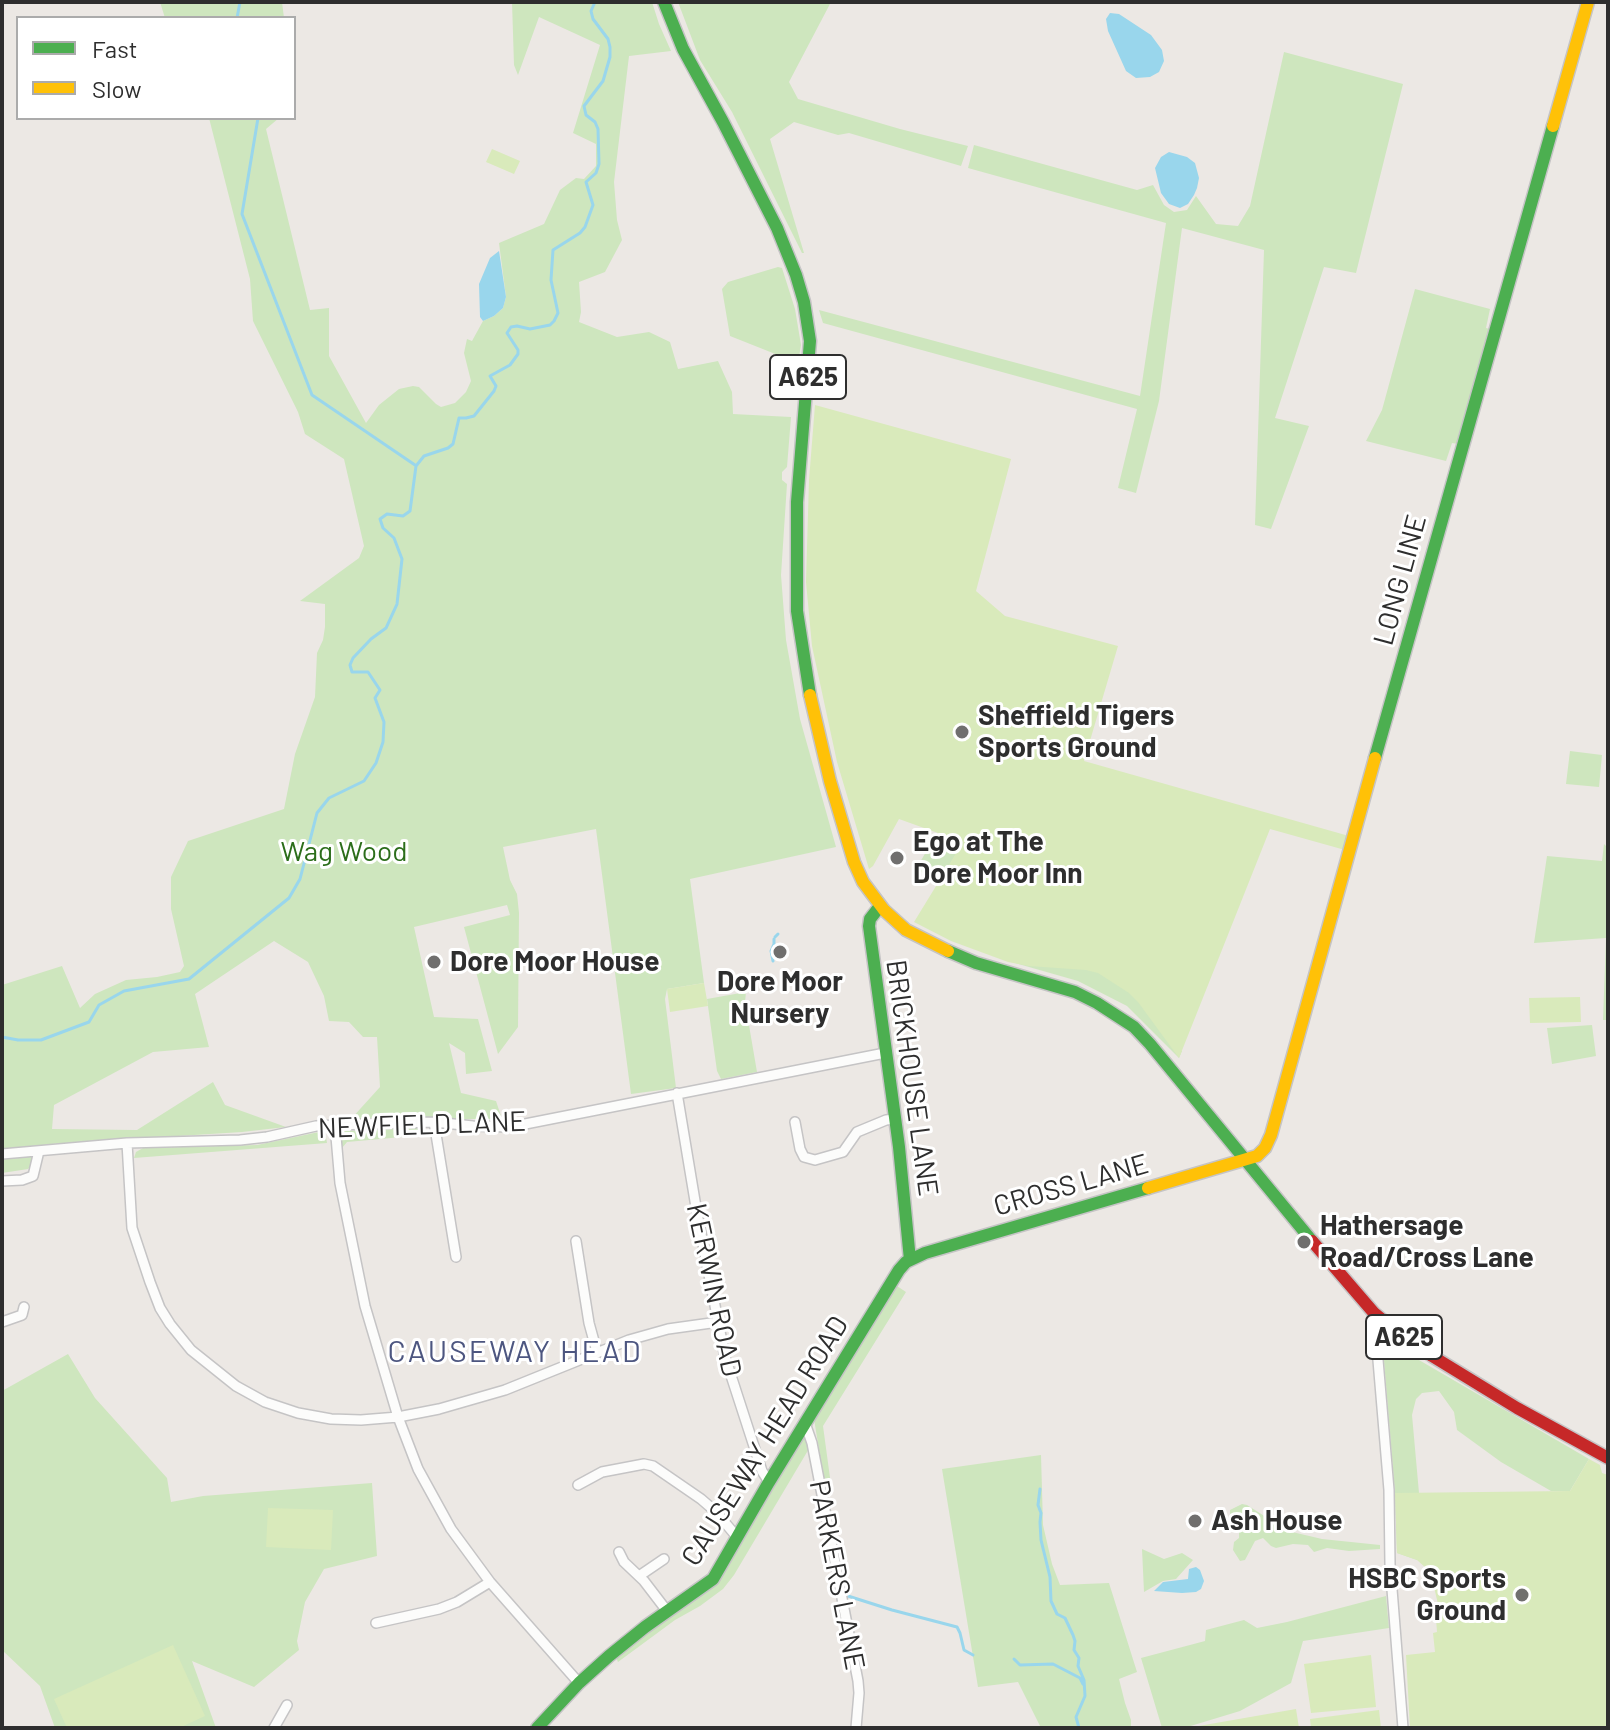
<!DOCTYPE html>
<html>
<head>
<meta charset="utf-8">
<style>
  body { margin:0 }
  #map { position:relative; width:1610px; height:1730px; overflow:hidden; background:#ece8e4; font-family:Barlow,sans-serif }
  canvas { display:block }
  .frame { position:absolute; inset:0; border:4px solid #2e2e2e; pointer-events:none }
  .legend { position:absolute; left:16px; top:16px; width:280px; height:104px; box-sizing:border-box; background:#fff; border:2px solid #ababab; margin:0; padding:10px 14px; list-style:none; font-size:24px; color:#2e2e2e }
  .legend li { display:flex; align-items:center; gap:16px; height:40px }
  .legend b { width:40px; border:2px solid #ababab }
</style>
</head>
<body>
<div id="map">
<canvas width="1610" height="1730"></canvas>
<div class="frame"></div>
<ul class="legend">
<li><b style="height:10px;background:#4caf50"></b>Fast</li>
<li><b style="height:10px;background:#ffc107"></b>Slow</li>
</ul>
</div>
<script>
const c = document.querySelector('canvas').getContext('2d');
c.lineJoin = 'round';
function fill(path, color) { c.fillStyle = color; c.fill(path, 'evenodd'); }
const poly = rows => new Path2D(rows.map(r => 'M' + r).join(''));
function stroke(path, color, width, dash) { c.strokeStyle = color; c.lineWidth = width; c.lineCap = dash ? 'butt' : 'round'; c.setLineDash(dash || []); c.stroke(path); }
function drawText(font, color, halo, rows, align = 'center') {
  c.font = font + ' Barlow,sans-serif'; c.lineWidth = 6; c.setLineDash([]); c.textBaseline = 'middle'; c.strokeStyle = halo; c.fillStyle = color; for (const [text, x, y, turn = 0] of rows) {
    c.save(); c.translate(x, y); c.rotate((+turn || 0) * Math.PI / 180); c.textAlign = isNaN(turn) ? turn : align; if (halo) c.strokeText(text, 0, 0); c.fillText(text, 0, 0); c.restore();
  }
}
fill(poly([
  [160,2,282,2,284,18,165,18],
  [512,2,652,2,659,24,671,51,629,56,614,182,617,220,622,240,605,272,579,282,581,312,579,322,617,337,649,332,670,342,678,369,718,361,732,392,733,414,791,417,787,467,782,472,782,480,787,484,781,575,786,640,800,719,836,847,690,879,704,983,667,989,665,999,676,1088,631,1094,596,829,503,847,510,880,517,894,519,913,518,1027,498,1054,464,927,510,915,507,905,414,927,434,1017,478,1019,492,1071,466,1074,465,1053,449,1043,461,1093,496,1101,502,1119,351,1119,380,1087,377,1037,363,1037,349,1022,329,1021,324,996,308,962,274,941,195,994,209,1047,153,1052,54,1105,52,1129,137,1130,213,1082,225,1105,286,1127,242,1132,51,1144,28,1169,2,1173,2,985,62,966,80,1008,95,994,126,980,157,977,180,972,184,966,171,909,171,877,188,841,284,809,295,754,315,697,317,653,323,640,325,627,325,604,300,601,359,558,364,546,344,459,305,434,298,412,253,321,250,279,209,118,279,118,266,129,310,310,329,308,329,356,366,423,379,405,399,389,413,386,419,387,436,404,441,407,455,403,466,392,471,381,464,353,467,339,472,341,483,321,494,316,503,308,506,297,499,243,544,224,560,190,576,178,584,179,596,166,596,144,573,133,600,45,539,17,518,75,514,65],
  [678,2,831,2,789,82,798,99,900,129,968,146,961,166,849,133,838,135,794,122,770,139,804,253,802,253,732,112,700,60],
  [1284,52,1403,84,1356,273,1324,267,1275,418,1309,426,1271,529,1255,525,1264,250,1182,228,1159,401,1136,493,1118,488,1137,409,823,323,819,310,1140,396,1166,223,968,168,974,145,1137,190,1153,185,1164,205,1174,212,1187,210,1196,196,1216,224,1238,226,1250,206],
  [778,267,782,268,795,309,801,345,798,363,730,336,722,289,728,282],
  [1415,289,1490,309,1486,328,1490,329,1458,444,1452,443,1446,461,1366,441,1382,410],
  [1570,751,1602,755,1599,787,1566,784],
  [937,833,963,843,939,882,916,869],
  [1604,844,1608,848,1608,1020,1603,1020,1606,938,1534,943,1547,856,1602,861],
  [1074,961,1101,966,1146,1002,1182,1051,1179,1058,1127,1006,1078,981,1015,963],
  [746,992,745,1002,757,1072,721,1079,717,1071,707,999],
  [1592,1025,1596,1056,1552,1064,1547,1028],
  [421,1127,427,1130,429,1137,424,1135,347,1142,342,1148,342,1134,345,1131],
  [319,1132,326,1137,327,1143,134,1158,136,1152,143,1148,257,1145],
  [897,1286,906,1292,823,1426,831,1485,825,1486,814,1419,817,1412],
  [1388,1342,1589,1459,1570,1491,1551,1491,1501,1462,1457,1430,1454,1412,1439,1391,1422,1393,1416,1399,1412,1415,1419,1493,1417,1560,1397,1553,1395,1493,1383,1349,1384,1345],
  [68,1354,95,1398,167,1478,171,1502,203,1496,372,1483,377,1556,324,1569,305,1602,297,1641,299,1650,254,1687,192,1661,216,1728,55,1728,40,1686,2,1650,2,1391],
  [804,1435,806,1435,810,1447,734,1575,723,1589,700,1606,675,1620,618,1662,616,1657,728,1567],
  [1041,1455,1043,1525,1052,1564,1060,1585,1109,1583,1137,1672,1119,1679,1125,1703,1131,1720,1131,1728,1041,1728,1018,1682,978,1687,942,1469],
  [1242,1504,1247,1505,1288,1531,1322,1539,1380,1545,1380,1549,1349,1551,1327,1548,1314,1552,1308,1545,1293,1544,1276,1548,1271,1546,1263,1538,1255,1541,1245,1560,1240,1561,1233,1550,1234,1542,1239,1538,1239,1528,1230,1514,1230,1510],
  [1142,1549,1164,1559,1182,1553,1193,1560,1176,1579,1163,1581,1144,1592],
  [1386,1596,1389,1628,1303,1641,1291,1683,1240,1711,1184,1728,1162,1728,1141,1658,1205,1641,1206,1630,1244,1620,1257,1628,1287,1622]
]), '#cee6be');
fill(poly([
  [492,149,520,161,514,174,486,162],
  [815,405,1011,459,976,591,1005,616,1118,646,1084,761,1349,836,1345,850,1270,829,1179,1058,1138,1002,1129,993,1098,973,1086,970,1029,966,1008,962,951,941,914,922,963,842,899,819,873,866,869,869,837,762,812,646,806,582,809,480],
  [704,983,708,1006,670,1012,667,989],
  [1580,997,1581,1022,1530,1023,1529,998],
  [1589,1459,1600,1465,1602,1473,1608,1475,1608,1728,1410,1728,1406,1655,1435,1652,1433,1633,1437,1632,1435,1606,1438,1604,1433,1583,1437,1582,1437,1578,1417,1560,1397,1553,1395,1493,1570,1491],
  [268,1508,333,1510,331,1550,266,1547],
  [173,1645,205,1716,179,1728,67,1728,54,1699],
  [1371,1655,1376,1707,1311,1713,1304,1664],
  [1296,1709,1299,1728,1193,1727],
  [1379,1710,1381,1728,1311,1728,1310,1719]
]), '#d9eabb');
fill(poly([
  [1110,13,1119,14,1151,35,1162,50,1164,61,1159,72,1150,77,1136,78,1126,71,1108,31,1106,19],
  [1169,152,1187,157,1195,163,1199,178,1197,188,1194,195,1188,204,1180,208,1169,204,1161,193,1155,168,1161,157],
  [499,251,506,297,503,308,494,316,483,321,480,317,479,284,490,258],
  [1196,1567,1200,1570,1204,1581,1201,1589,1196,1592,1182,1593,1154,1591,1163,1582,1188,1579,1189,1569]
]), '#99d6ec');
stroke(poly([
  [237,18,240,2],
  [258,118,242,214,312,395,415,465],
  [775,937,778,934],
  [773,961,771,951,774,944,774,939],
  [2,1037,18,1040,41,1040,89,1022,99,1005,124,991,189,979,289,898,300,879,317,813,329,798,364,781,376,763,383,742,384,722,375,698,380,690,368,672,352,672,350,665,353,658,371,639,386,628,397,604,402,559,394,538,383,528,380,519,387,514,403,516,410,511,416,466,424,456,448,448,453,444,459,418,466,418,474,416,494,391,496,386,490,376,510,365,518,354,518,350,507,333,511,327,517,326,530,329,550,325,554,321,558,313,551,280,553,250,580,233,585,227,593,205,586,182,596,173,599,164,598,129,595,122,586,115,584,106,603,81,610,57,610,47,608,39,593,19,591,11,595,2],
  [1040,1489,1038,1505,1041,1513,1040,1522,1041,1540,1050,1577,1051,1601,1057,1614,1065,1618,1073,1635,1075,1641,1074,1650,1079,1658,1078,1666,1084,1680,1085,1696,1076,1717,1079,1728],
  [848,1596,892,1610,957,1627,960,1633,964,1650,973,1655],
  [1014,1659,1020,1665,1053,1664,1080,1678,1083,1684]
]), '#99d6ec', 3);
const street = poly([
  [677,1093,697,1213,725,1357,762,1471,769,1482],
  [434,1122,456,1257],
  [795,1122,800,1149,804,1157,815,1160,843,1152,857,1132,886,1120,895,1119],
  [335,1125,340,1183,365,1306,398,1417,418,1469,451,1529,490,1582,579,1683],
  [127,1143,132,1228,150,1282,160,1308,170,1324,191,1350,236,1386,265,1402,298,1413,331,1419,361,1420,398,1417,439,1409,505,1390,629,1340,668,1329,718,1322],
  [2,1154,127,1143,240,1140,267,1137,316,1126,335,1125,434,1122,473,1126,510,1127,885,1053],
  [2,1181,22,1180,33,1176,39,1151],
  [576,1241,589,1323,597,1352],
  [1374,1313,1389,1490,1390,1564,1403,1728],
  [2,1322,22,1315,24,1307],
  [805,1423,812,1443,858,1681,859,1693,856,1728],
  [578,1485,602,1472,644,1464,653,1466,701,1499,716,1512,737,1537],
  [619,1552,624,1562,644,1581,667,1611],
  [639,1576,664,1559],
  [376,1623,439,1609,457,1602,490,1582],
  [274,1728,287,1705]
]);
const fast = poly([
  [664,2,683,49,723,122,777,228,796,275,804,302,810,341,797,502,797,611,810,695],
  [1375,758,1553,126],
  [880,906,870,919,869,926,899,1147,910,1260],
  [948,951,976,963,1075,992,1097,1003,1134,1027,1150,1044,1312,1241],
  [537,1728,579,1683,609,1656,645,1627,713,1579,769,1482,899,1270,906,1262,925,1253,1148,1188]
]);
const slow = poly([
  [1553,126,1588,2],
  [810,695,830,781,854,862,863,882,884,910,906,930,948,951],
  [1148,1188,1257,1156,1265,1148,1271,1135,1375,758]
]);
const jam = poly([
  [1312,1241,1374,1313,1391,1327,1432,1356,1517,1408,1608,1458]
]);
stroke(street, '#c5c4c5', 12);
stroke(fast, '#c5c4c5', 15);
stroke(slow, '#c5c4c5', 15);
stroke(jam, '#c5c4c5', 15);
stroke(street, '#fcfcfb', 9);
stroke(fast, '#4caf50', 12);
stroke(slow, '#ffc107', 12);
stroke(jam, '#c62828', 12);
for (const [x, y, r, color] of [
  [962,732,8,"#706f6e"],
  [897,858,8,"#706f6e"],
  [780,952,8,"#706f6e"],
  [434,962,8,"#706f6e"],
  [1304,1242,8,"#706f6e"],
  [1195,1521,8,"#706f6e"],
  [1522,1595,8,"#706f6e"]
]) { const dot = new Path2D(); dot.arc(x, y, r, 0, 2 * Math.PI); c.fillStyle = color; c.fill(dot); stroke(dot, '#fff', 3); }
for (const [x, y, w] of [
  [808,377,76],
  [1404,1337,76]
]) { const box = new Path2D(); box.roundRect(x - w / 2, y - 22, w, 44, 6); c.fillStyle = '#fff'; c.fill(box); stroke(box, '#2e2e2e', 2); }
drawText('bold 26px', '#2e2e2e', null, [
  ["A625",808,377],
  ["A625",1404,1337]
]);
drawText('28px', '#2e2e2e', '#fff', [
  ["LONG LINE",1400,580,-75],
  ["BRICKHOUSE LANE",912,1078,82],
  ["NEWFIELD LANE",422,1125,-2],
  ["CROSS LANE",1071,1185,-16],
  ["KERWIN ROAD",714,1290,78],
  ["CAUSEWAY HEAD ROAD",765,1441,-58],
  ["PARKERS LANE",837,1575,79]
]);
drawText('bold 28px', '#2e2e2e', '#fff', [
  ["Sheffield Tigers",978,716],
  ["Sports Ground",978,748],
  ["Ego at The",913,842],
  ["Dore Moor Inn",913,874],
  ["Dore Moor House",450,962],
  ["Dore Moor",780,982,"center"],
  ["Nursery",780,1014,"center"],
  ["Hathersage",1320,1226],
  ["Road/Cross Lane",1320,1258],
  ["Ash House",1211,1521],
  ["HSBC Sports",1506,1579,"right"],
  ["Ground",1506,1611,"right"]
], 'left');
drawText('28px', '#2c6e1b', '#fff', [
  ["Wag Wood",344,852]
]);
c.letterSpacing = '2px';
drawText('30px', '#4d5680', '#fff', [
  ["CAUSEWAY HEAD",515,1352]
]);
c.letterSpacing = '0px';
</script>
</body>
</html>
